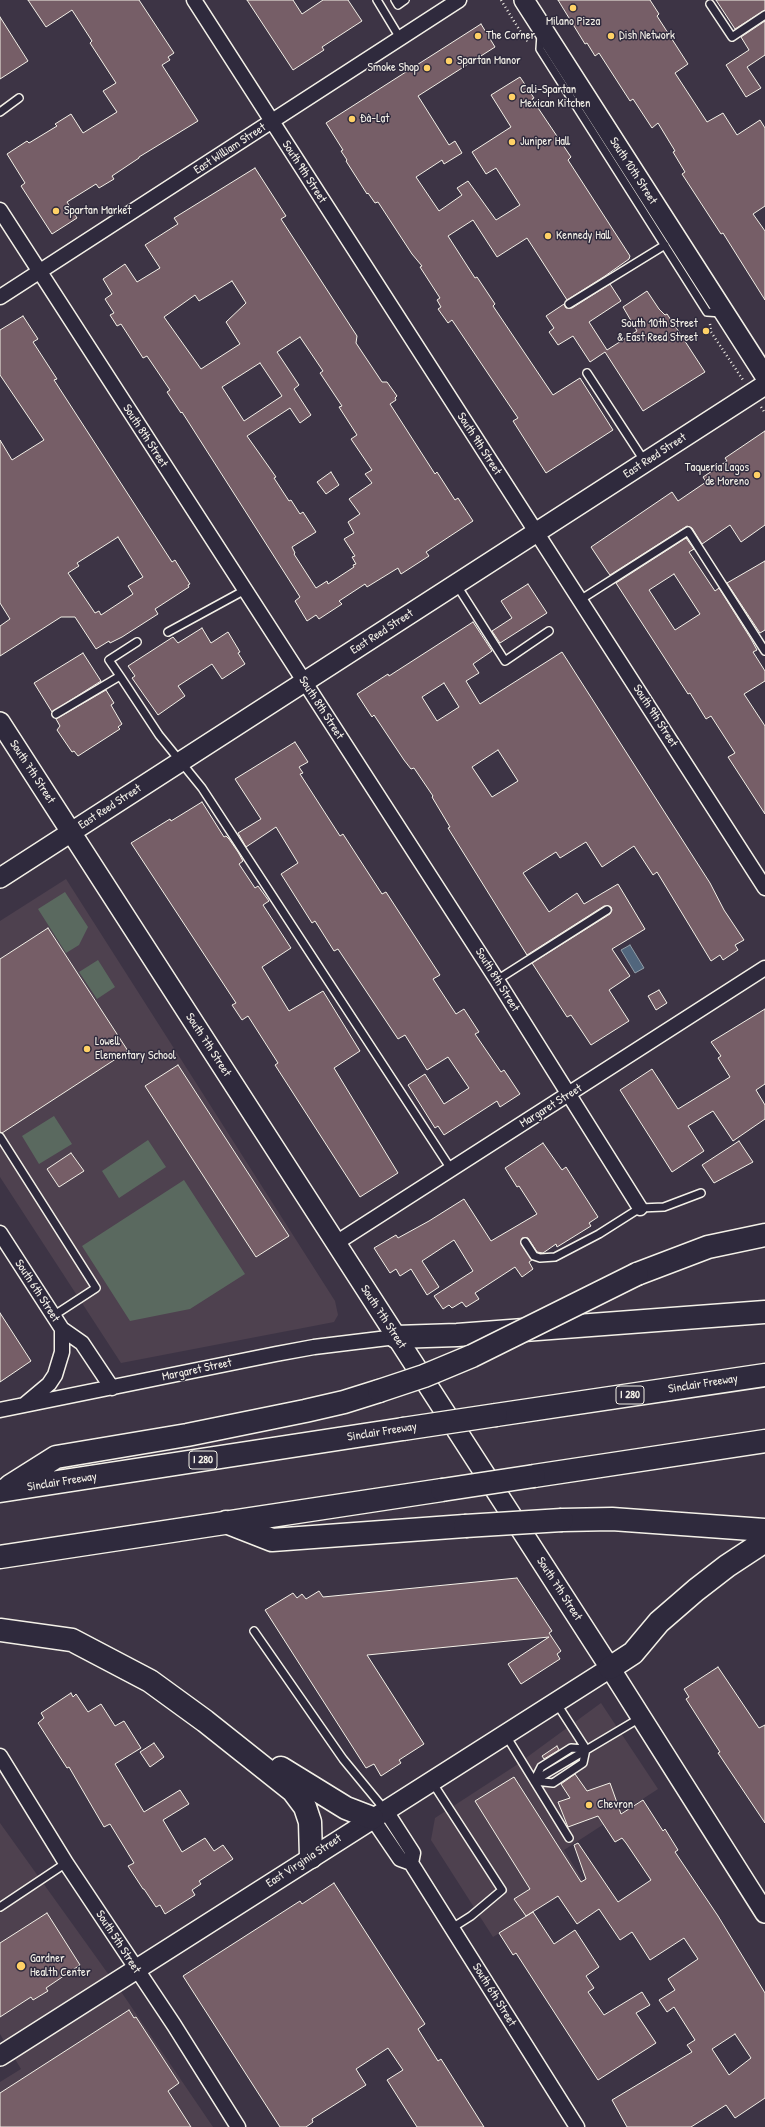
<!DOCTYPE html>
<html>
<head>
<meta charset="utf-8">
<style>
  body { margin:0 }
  canvas { display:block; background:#3d3445 }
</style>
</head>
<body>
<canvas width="765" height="2127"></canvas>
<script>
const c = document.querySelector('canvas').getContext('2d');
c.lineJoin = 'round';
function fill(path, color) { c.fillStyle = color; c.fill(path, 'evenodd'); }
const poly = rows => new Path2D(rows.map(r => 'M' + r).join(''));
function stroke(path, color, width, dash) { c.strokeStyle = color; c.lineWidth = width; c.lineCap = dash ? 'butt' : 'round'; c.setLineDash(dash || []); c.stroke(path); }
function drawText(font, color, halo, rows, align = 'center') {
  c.font = font + ' "Patrick Hand",sans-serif'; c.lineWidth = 3; c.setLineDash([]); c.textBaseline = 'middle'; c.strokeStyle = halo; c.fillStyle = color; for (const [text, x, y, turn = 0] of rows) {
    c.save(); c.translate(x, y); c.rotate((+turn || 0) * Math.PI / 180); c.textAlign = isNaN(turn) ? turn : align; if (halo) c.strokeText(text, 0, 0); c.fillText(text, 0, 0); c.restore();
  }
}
fill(poly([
  [66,879,335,1301,338,1315,334,1322,121,1363,0,1177,0,921],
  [601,1703,658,1789,564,1850,583,1881,493,1937,431,1840,435,1818,515,1766],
  [0,1823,124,1996,213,2127,0,2127,0,2082,21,2069,0,2034]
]), '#4e414f');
fill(poly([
  [65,892,88,927,79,945,66,953,38,909],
  [98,960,115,987,97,999,79,972],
  [54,1116,72,1144,39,1164,22,1136],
  [148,1140,166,1167,119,1198,102,1171],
  [184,1180,245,1274,190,1309,130,1321,82,1246]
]), '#5a695f');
const water = poly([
  [630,945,644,968,635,973,621,950,630,945]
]);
fill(water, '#51667d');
stroke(water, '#929ea8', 1);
const building = poly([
  [28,0,139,0,174,53,168,57,170,60,162,65,198,121,139,157,139,158,112,176,114,179,99,188,96,184,67,202,77,218,52,234,21,186,25,183,7,154,27,141,29,143,57,126,55,124,71,114,83,133,117,112,103,91,116,83,90,43,92,41,72,10,46,27,28,0],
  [247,0,293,0,302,14,323,0,348,0,362,21,322,47,324,50,293,70,247,0],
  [558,0,650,0,659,14,657,16,688,64,675,73,707,122,723,113,737,135,760,120,765,128,765,206,753,214,765,231,765,300,723,233,721,234,682,174,685,172,673,152,675,151,658,123,652,128,633,99,630,101,599,53,595,56,587,43,585,44,558,0],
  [716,0,765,0,765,10,735,29,716,0],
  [0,17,28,61,0,79,0,17],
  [765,21,765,55,747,67,761,88,746,97,726,65,749,50,741,37,765,21],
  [481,24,495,47,418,96,449,145,455,141,462,153,444,164,442,160,416,177,439,211,462,195,457,188,468,181,496,220,520,205,496,168,486,174,472,152,511,127,491,95,520,77,534,98,532,99,571,157,568,160,630,256,629,259,605,276,567,300,527,238,497,257,473,220,448,236,475,278,477,277,495,304,493,306,553,395,580,378,613,430,546,473,513,421,518,418,491,378,452,320,448,323,438,309,441,307,437,300,440,298,420,267,422,266,412,254,378,202,375,203,368,193,367,194,346,161,347,160,341,151,343,150,326,123,481,24],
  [255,168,286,216,281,219,357,336,356,343,382,382,387,382,397,396,395,398,396,400,390,404,435,474,437,472,455,500,458,498,473,521,426,552,429,556,401,574,398,568,367,587,365,584,339,601,342,604,319,619,316,615,307,621,295,601,300,597,182,412,181,413,167,392,170,390,147,356,143,358,121,324,117,326,110,315,114,313,105,299,112,294,103,279,125,264,137,282,160,268,145,245,178,224,174,218,255,168],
  [232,281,246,303,226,322,240,344,201,369,164,317,195,295,199,301,232,281],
  [300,337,323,371,320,373,342,406,339,407,357,435,351,439,372,470,365,474,372,483,349,499,360,514,348,522,354,533,344,539,355,556,352,557,356,564,353,565,354,567,328,584,327,581,316,588,294,554,295,553,292,547,316,532,303,512,300,514,291,500,289,501,274,478,276,477,247,436,290,408,300,423,311,415,294,389,299,385,277,352,300,337],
  [260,363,282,396,244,421,222,387,260,363],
  [610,284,621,301,589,322,607,350,637,331,623,307,647,291,659,309,665,315,667,314,677,329,705,372,643,411,605,352,590,362,573,336,558,345,549,332,554,328,546,316,564,304,566,308,572,308,610,284],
  [23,316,38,339,33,342,57,379,54,380,172,562,175,560,190,584,188,585,189,587,155,609,158,614,122,637,110,643,109,641,96,649,75,617,61,617,0,656,0,626,10,619,0,603,0,440,12,460,44,440,0,375,0,330,23,316],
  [118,537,143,577,128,586,133,594,101,615,99,611,95,613,68,573,79,566,77,563,118,537],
  [765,431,765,525,741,542,730,525,702,544,692,528,687,526,610,575,607,571,591,547,672,492,678,501,706,482,703,477,727,461,725,458,765,431],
  [331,472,339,485,326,494,317,482,331,472],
  [686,538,694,549,689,552,715,591,719,588,751,639,757,650,753,652,765,671,765,681,744,694,765,726,765,814,728,757,735,753,711,716,706,719,690,693,688,694,616,583,686,538],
  [674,574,700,614,675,630,649,590,674,574],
  [765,561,765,630,760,633,727,583,765,561],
  [528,584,547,613,500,643,492,631,512,618,501,601,528,584],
  [473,622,492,651,473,664,479,673,466,681,480,704,562,652,710,883,724,910,744,940,735,945,738,950,723,960,720,955,711,961,657,872,653,875,634,846,602,867,586,842,560,858,556,852,523,873,549,912,577,893,584,904,618,884,645,929,612,949,630,976,609,990,629,1021,591,1045,571,1015,567,1017,532,963,610,914,612,910,611,907,604,906,527,955,448,828,450,827,432,797,433,796,414,768,411,769,404,760,374,715,372,717,357,694,388,674,389,676,473,622],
  [444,683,459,707,437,721,422,697,444,683],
  [498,750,518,781,492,797,472,767,498,750],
  [202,628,211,643,228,632,240,652,238,653,245,664,222,679,212,664,178,686,185,696,158,715,132,678,135,676,128,666,173,637,178,643,202,628],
  [83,653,101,681,52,712,34,683,83,653],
  [106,690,114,703,111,705,122,724,118,727,120,729,78,756,74,751,72,752,57,730,60,726,56,719,106,690],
  [295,742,308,762,299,767,303,773,300,774,340,836,343,834,382,894,386,892,440,975,433,979,456,1014,464,1009,479,1032,475,1034,501,1072,504,1070,520,1094,500,1107,497,1101,444,1135,438,1126,435,1128,408,1085,425,1074,444,1104,469,1088,448,1057,427,1070,405,1035,398,1039,338,949,334,951,315,921,312,923,281,874,298,863,276,827,246,847,238,833,261,819,235,779,295,742],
  [202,802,224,837,226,836,229,839,238,852,243,861,239,864,255,888,258,886,269,901,263,905,291,948,262,967,289,1011,323,991,360,1051,334,1068,398,1173,360,1197,275,1065,278,1063,248,1016,242,1020,232,1005,236,1003,131,843,170,819,171,821,202,802],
  [48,928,128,1051,2,1133,0,1132,0,959,48,928],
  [659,990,667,1003,656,1010,648,996,659,990],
  [765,1009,765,1084,756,1090,765,1105,765,1119,733,1141,713,1111,688,1126,704,1151,672,1172,620,1090,652,1069,678,1109,730,1077,718,1058,721,1056,711,1042,765,1009],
  [178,1065,289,1236,256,1257,145,1086,178,1065],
  [739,1141,753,1162,714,1183,702,1165,739,1141],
  [543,1143,562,1170,566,1167,598,1217,589,1223,591,1226,557,1247,556,1244,543,1253,537,1252,528,1238,522,1238,521,1244,532,1260,529,1262,533,1269,522,1277,515,1267,475,1293,479,1299,466,1307,462,1302,452,1308,449,1305,443,1309,434,1296,473,1271,454,1240,422,1261,439,1287,427,1295,411,1269,400,1276,396,1269,390,1273,374,1248,396,1235,398,1238,429,1221,464,1199,491,1241,537,1214,519,1186,517,1187,505,1168,543,1143],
  [71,1153,84,1171,59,1187,47,1169,71,1153],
  [0,1313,31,1361,0,1382,0,1313],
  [517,1578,552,1631,549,1633,561,1651,557,1654,560,1659,521,1684,508,1664,549,1637,367,1655,424,1744,399,1760,401,1763,381,1776,374,1764,366,1768,265,1610,293,1593,297,1598,302,1594,306,1599,319,1591,323,1597,517,1578],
  [718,1667,759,1728,765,1725,765,1823,718,1753,720,1752,686,1699,689,1697,684,1689,718,1667],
  [71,1693,73,1697,76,1694,88,1712,101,1704,115,1726,124,1721,141,1748,115,1764,144,1812,180,1790,189,1804,163,1820,182,1852,205,1838,214,1851,223,1845,233,1859,199,1881,201,1884,192,1890,195,1895,165,1914,160,1905,156,1907,144,1889,143,1889,128,1866,134,1863,110,1824,104,1827,69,1767,67,1768,38,1723,44,1718,41,1713,71,1693],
  [154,1743,164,1757,150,1767,140,1752,154,1743],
  [557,1746,559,1750,544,1759,542,1756,557,1746],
  [575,1774,587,1791,610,1783,621,1814,643,1800,663,1831,665,1829,678,1850,675,1852,718,1916,765,1993,765,2098,735,2118,726,2105,691,2127,627,2127,612,2100,692,2052,687,2045,695,2040,674,2007,667,2012,659,2000,675,1990,668,1979,698,1959,684,1938,650,1960,632,1932,620,1940,599,1909,577,1924,558,1896,526,1916,514,1899,530,1889,475,1801,514,1777,581,1882,586,1879,574,1845,578,1843,618,1902,651,1880,626,1843,622,1838,615,1842,598,1816,568,1827,558,1802,570,1798,561,1784,575,1774],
  [735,2034,751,2058,729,2075,712,2049,735,2034],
  [334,1883,425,2024,418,2029,438,2061,441,2059,484,2127,417,2127,387,2080,403,2070,388,2048,356,2069,366,2085,312,2119,313,2122,306,2127,280,2127,183,1976,300,1901,302,1904,334,1883],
  [533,1912,554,1944,575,1930,599,1967,586,1976,594,1988,588,1992,604,2015,642,1992,650,2005,636,2013,656,2043,598,2080,516,1953,513,1955,499,1933,533,1912],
  [47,1913,80,1965,46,1988,48,1991,33,2000,31,1997,0,2017,0,1943,47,1913],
  [129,2010,134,2018,136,2017,179,2083,168,2091,191,2127,0,2127,0,2093,129,2010]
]);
fill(building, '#765e67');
stroke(building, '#f4f1e8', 1);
const lane = poly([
  [377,0,400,38],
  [395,0,398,5,405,0],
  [710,4,732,37,765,15],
  [541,34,540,49,707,312,722,313],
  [0,112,19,98],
  [569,304,665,245],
  [587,373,645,462],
  [456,584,505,661,549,631],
  [580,600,688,531,765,651],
  [168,632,245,590],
  [120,676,109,660,137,642],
  [56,714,120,676,159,735,202,788,451,1169],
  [497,980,607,910],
  [0,1137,96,1288,53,1316],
  [525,1242,534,1256,540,1258,555,1257,599,1234,640,1208,664,1207,701,1193],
  [254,1631,343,1759,385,1810],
  [505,1734,569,1838],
  [534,1781,553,1783,583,1763,586,1749,557,1704],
  [534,1781,640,1718],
  [534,1781,541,1767,571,1748,585,1749],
  [432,1782,502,1890,471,1916,452,1928],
  [0,1907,66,1863]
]);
const street = poly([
  [194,0,765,888],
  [0,210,497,980,640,1208],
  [0,297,459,0],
  [0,1233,62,1329,82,1343,112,1388],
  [336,1243,765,968],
  [24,1405,49,1384,55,1375,62,1352,62,1329],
  [0,1410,276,1354,314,1347,396,1337],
  [0,1756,66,1863,174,2025,238,2127],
  [386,1811,413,1853,411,1863],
  [372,1818,400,1859,411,1863,577,2127]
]);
const secondary = poly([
  [524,0,765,376],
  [0,722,610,1668,765,1913],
  [0,878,765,385],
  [0,2056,610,1668]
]);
const highway = poly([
  [637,1274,708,1247,765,1235],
  [396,1337,457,1335,765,1312],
  [496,1415,765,1375],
  [534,1476,765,1441],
  [10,1486,56,1457,187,1435,305,1411,344,1402,379,1391],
  [0,1491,403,1429],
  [562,1520,612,1519,765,1530],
  [226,1522,272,1540,465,1526],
  [0,1557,442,1490],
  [0,1630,72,1640,150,1681,205,1721,293,1791,305,1807,310,1822,311,1857],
  [610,1668,633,1653,659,1622,696,1590,727,1566,765,1541],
  [281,1768,346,1808,372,1818]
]);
stroke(lane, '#f4f1e8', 10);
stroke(street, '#f4f1e8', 17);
stroke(secondary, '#f4f1e8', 22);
stroke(highway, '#f4f1e8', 25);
stroke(poly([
  [501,0,525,39,529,42],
  [710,324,711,332,743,380],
  [761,407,765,413]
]), '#f4f1e8', 2.5, [1, 3]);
stroke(lane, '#2f2a3d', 7);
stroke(street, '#2f2a3d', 14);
stroke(secondary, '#2f2a3d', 19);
stroke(highway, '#2f2a3d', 22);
const highwayBridge = poly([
  [379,1391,424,1376,472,1356,637,1274],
  [403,1429,496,1415],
  [442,1490,534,1476],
  [465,1526,562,1520]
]);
stroke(highwayBridge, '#f4f1e8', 25, []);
stroke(highwayBridge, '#2f2a3d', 22);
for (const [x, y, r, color] of [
  [573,8,4,"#ffd166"],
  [478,36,4,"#ffd166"],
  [611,36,4,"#ffd166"],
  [449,61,4,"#ffd166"],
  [427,68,4,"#ffd166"],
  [512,97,4,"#ffd166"],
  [352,119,4,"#ffd166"],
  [512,142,4,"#ffd166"],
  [56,211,4,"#ffd166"],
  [548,236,4,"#ffd166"],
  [706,331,4,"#ffd166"],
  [757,475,4,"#ffd166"],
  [87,1049,4,"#ffd166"],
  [589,1805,4,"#ffd166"],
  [21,1966,5,"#ffd166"]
]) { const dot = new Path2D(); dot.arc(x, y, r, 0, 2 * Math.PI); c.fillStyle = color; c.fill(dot); stroke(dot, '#2f2a3d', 1.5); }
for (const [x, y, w] of [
  [630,1395,28],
  [203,1460,28]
]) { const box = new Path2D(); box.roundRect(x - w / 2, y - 9, w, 18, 3); c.fillStyle = '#2f2a3d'; c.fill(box); stroke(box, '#f4f1e8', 1); }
drawText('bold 11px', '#f4f1e8', null, [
  ["I 280",630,1395],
  ["I 280",203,1460]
]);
drawText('12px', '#f4f1e8', '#2f2a3d', [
  ["Milano Pizza",573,22,"center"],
  ["The Corner",486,36],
  ["Dish Network",619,36],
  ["Spartan Manor",457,61],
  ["Smoke Shop",419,68,"right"],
  ["Cali-Spartan",520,90],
  ["Mexican Kitchen",520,104],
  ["Đà-Lạt",360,119],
  ["Juniper Hall",520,142],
  ["Spartan Market",64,211],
  ["Kennedy Hall",556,236],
  ["South 10th Street",698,324,"right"],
  ["& East Reed Street",698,338,"right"],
  ["Taquería Lagos",749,468,"right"],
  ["de Moreno",749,482,"right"],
  ["Lowell",95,1042],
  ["Elementary School",95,1056],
  ["Chevron",597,1805],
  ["Gardner",30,1959],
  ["Health Center",30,1973]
], 'left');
drawText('12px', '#f4f1e8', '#2f2a3d', [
  ["East William Street",230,149,-33],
  ["South 10th Street",633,171,57],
  ["South 9th Street",304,172,57],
  ["South 8th Street",145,436,57],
  ["South 9th Street",479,444,57],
  ["East Reed Street",655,456,-33],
  ["East Reed Street",382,632,-33],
  ["South 8th Street",321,708,57],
  ["South 9th Street",655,716,57],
  ["South 7th Street",32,772,57],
  ["East Reed Street",110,807,-33],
  ["South 8th Street",497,980,58],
  ["South 7th Street",208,1045,57],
  ["Margaret Street",551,1106,-32],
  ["South 6th Street",37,1291,57],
  ["South 7th Street",383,1317,57],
  ["Margaret Street",197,1370,-12],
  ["Sinclair Freeway",703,1384,-9],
  ["Sinclair Freeway",382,1432,-9],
  ["Sinclair Freeway",62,1482,-9],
  ["South 7th Street",559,1589,57],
  ["East Virginia Street",304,1861,-33],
  ["South 5th Street",118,1942,57],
  ["South 6th Street",494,1995,58]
]);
</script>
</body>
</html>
